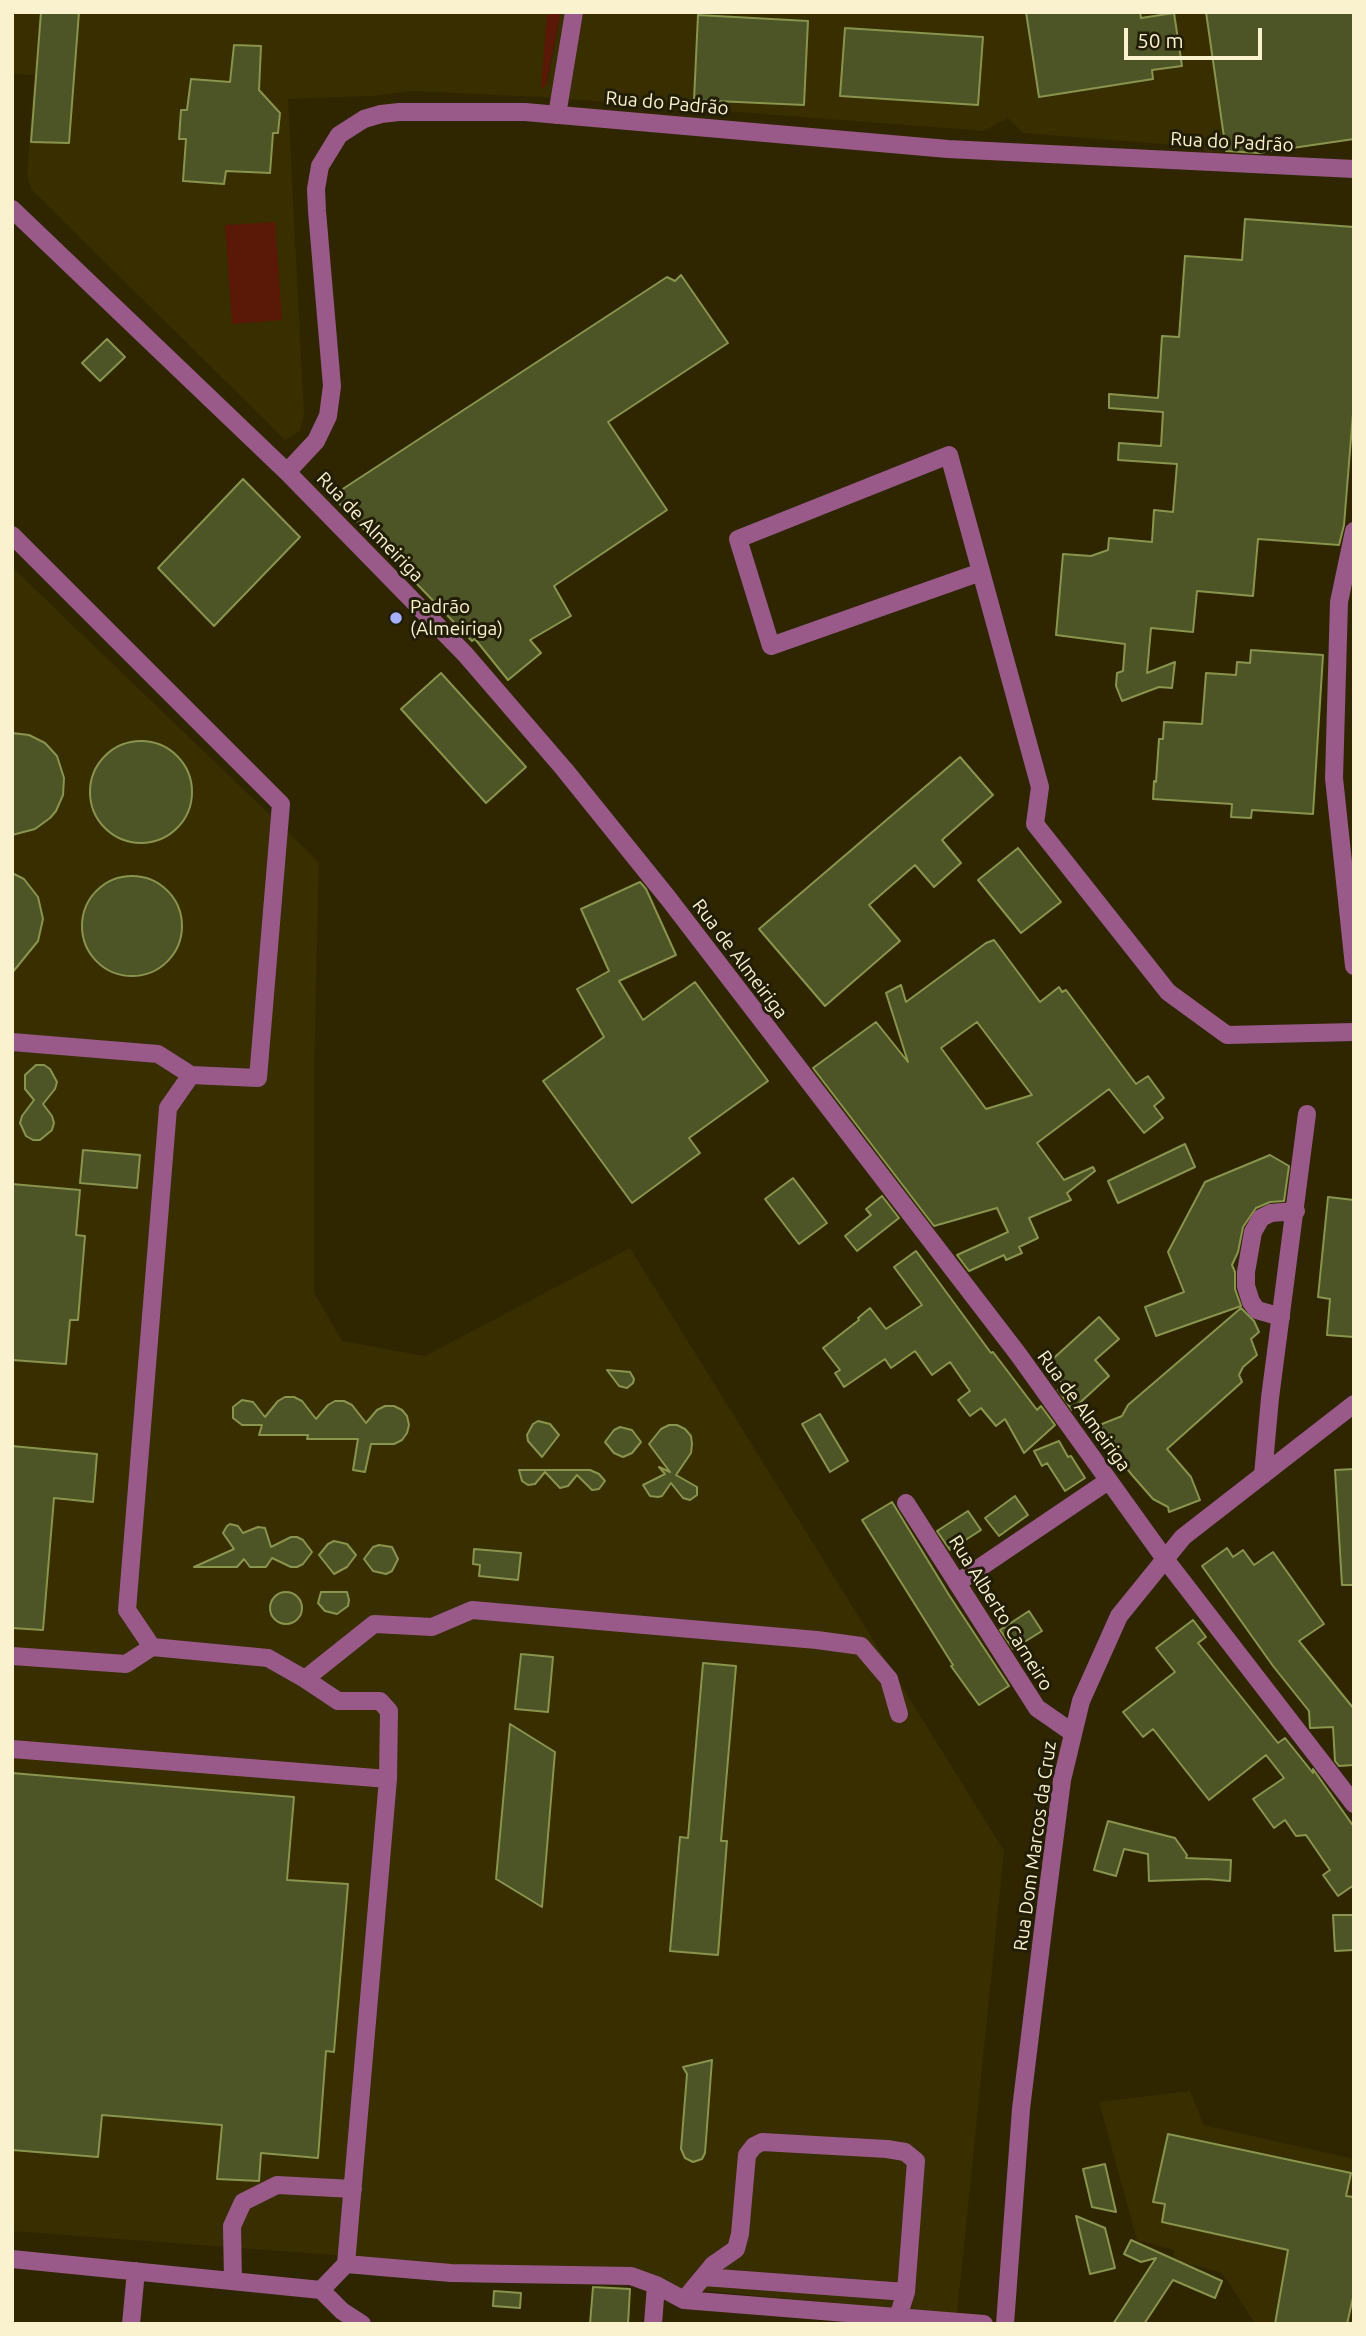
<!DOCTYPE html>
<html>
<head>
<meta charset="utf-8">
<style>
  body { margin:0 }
  #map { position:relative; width:1366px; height:2336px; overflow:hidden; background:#2f2600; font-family:Ubuntu,sans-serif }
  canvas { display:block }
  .frame { position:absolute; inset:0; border:14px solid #faf2ce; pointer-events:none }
  .scale { position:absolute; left:1124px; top:28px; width:138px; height:32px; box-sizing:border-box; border:4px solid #faf2ce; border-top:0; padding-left:9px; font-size:21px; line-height:24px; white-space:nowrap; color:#faf2ce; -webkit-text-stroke:5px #221d06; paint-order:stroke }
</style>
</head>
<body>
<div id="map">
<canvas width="1366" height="2336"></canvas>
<div class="frame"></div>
<div class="scale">50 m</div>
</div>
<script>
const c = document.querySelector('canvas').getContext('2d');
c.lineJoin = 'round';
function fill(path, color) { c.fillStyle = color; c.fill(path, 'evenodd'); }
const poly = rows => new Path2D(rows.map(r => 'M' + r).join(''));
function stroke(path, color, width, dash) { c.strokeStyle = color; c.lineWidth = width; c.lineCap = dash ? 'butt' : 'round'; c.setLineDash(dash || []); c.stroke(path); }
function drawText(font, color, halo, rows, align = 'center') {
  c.font = font + ' Ubuntu,sans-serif'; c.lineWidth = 6; c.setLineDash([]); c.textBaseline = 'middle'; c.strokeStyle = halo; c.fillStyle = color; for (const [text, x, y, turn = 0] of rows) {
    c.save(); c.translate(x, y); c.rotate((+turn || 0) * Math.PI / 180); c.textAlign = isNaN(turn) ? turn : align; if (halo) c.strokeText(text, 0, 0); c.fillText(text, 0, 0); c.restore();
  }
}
fill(poly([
  [12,12,548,12,547,85,561,12,1354,12,1354,130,1208,153,1201,147,1023,133,1008,118,984,131,541,97,411,91,373,96,288,99,304,415,300,431,285,440,31,189,27,176,34,75,12,74],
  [12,567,319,862,314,1075,314,1292,342,1341,425,1356,630,1248,1004,1851,957,2315,333,2255,12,2231],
  [1190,2091,1204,2125,1354,2159,1354,2324,1255,2324,1229,2283,1220,2272,1173,2260,1174,2250,1137,2240,1099,2102]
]), '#382e00');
fill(poly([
  [547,12,561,12,546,85,541,89],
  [275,222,282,320,232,324,225,225]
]), '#5a1906');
const building = poly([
  [41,12,79,12,69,143,31,142,41,12],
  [1026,12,1140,12,1141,18,1174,13,1182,66,1152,70,1153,79,1039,97,1026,12],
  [1206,12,1354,12,1354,139,1258,153,1226,151,1206,12],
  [698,15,808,21,804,105,694,100,698,15],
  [845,28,983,37,978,105,840,96,845,28],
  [234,45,261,46,259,90,280,113,278,133,273,133,270,173,226,171,224,184,183,181,186,139,179,139,181,110,187,110,191,79,230,82,234,45],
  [1245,219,1354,227,1354,401,1344,525,1339,545,1258,539,1253,596,1197,591,1193,632,1151,628,1147,673,1175,662,1172,688,1159,687,1122,701,1116,686,1117,673,1123,671,1125,644,1056,635,1063,554,1091,556,1108,550,1109,538,1152,542,1154,510,1173,512,1177,464,1118,460,1119,443,1161,446,1163,412,1109,408,1109,394,1158,398,1162,336,1179,337,1185,256,1242,260,1245,219],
  [681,275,728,343,608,422,667,510,554,586,571,616,530,640,541,653,508,680,475,639,472,641,332,496,667,277,675,281,681,275],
  [107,339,125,357,100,381,82,363,107,339],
  [243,479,300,537,214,626,158,568,243,479],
  [1251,650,1323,655,1313,814,1252,810,1251,818,1231,817,1232,804,1153,799,1154,781,1156,782,1159,739,1163,739,1164,722,1202,724,1206,673,1236,675,1237,662,1250,663,1251,650],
  [441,673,526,767,486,803,401,709,441,673],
  [12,733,29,735,45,743,57,756,64,778,63,795,56,811,50,818,35,829,12,835,12,733],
  '90 792a51 51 0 1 1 102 0a51 51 0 1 1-102 0Z',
  [960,757,993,795,942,840,961,863,934,887,915,865,869,905,900,941,825,1006,759,929,960,757],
  [1018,848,1061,902,1021,933,978,880,1018,848],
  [12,873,24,879,38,897,43,919,38,941,12,973,12,873],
  '82 926a50 50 0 1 1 100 0a50 50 0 1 1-100 0Z',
  [640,882,646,889,676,955,619,981,643,1020,695,982,768,1081,689,1138,700,1153,632,1203,543,1081,604,1037,577,989,609,971,581,909,640,882],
  [994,940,1040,1002,1059,987,1062,992,1066,990,1136,1084,1148,1076,1164,1098,1154,1106,1163,1118,1144,1133,1109,1089,1037,1143,1064,1180,1093,1167,1095,1171,1067,1193,1071,1200,1029,1218,1038,1238,1019,1247,1022,1253,1006,1260,1004,1255,969,1271,957,1255,1008,1232,997,1208,934,1226,813,1068,876,1022,908,1062,886,993,901,985,906,1002,986,943,994,940],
  [977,1022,1032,1095,986,1109,941,1048,977,1022],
  [36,1065,44,1065,50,1069,57,1082,55,1089,43,1104,52,1116,54,1123,52,1130,40,1140,33,1140,26,1136,20,1123,22,1116,34,1100,25,1089,25,1075,36,1065],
  [1185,1144,1195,1167,1118,1203,1108,1181,1185,1144],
  [83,1150,140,1155,137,1188,80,1183,83,1150],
  [1270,1155,1289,1166,1284,1201,1270,1202,1256,1208,1243,1227,1238,1252,1232,1265,1235,1272,1235,1289,1241,1306,1156,1336,1145,1307,1184,1292,1168,1252,1205,1182,1270,1155],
  [793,1178,827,1223,799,1244,765,1199,793,1178],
  [12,1184,80,1190,76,1235,85,1236,78,1320,70,1320,66,1364,12,1360,12,1184],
  [882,1196,899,1218,857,1251,845,1236,871,1215,866,1209,882,1196],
  [1328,1197,1354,1200,1354,1337,1327,1335,1330,1299,1318,1297,1328,1197],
  [916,1251,991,1353,993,1352,1037,1410,1041,1406,1055,1425,1024,1453,1005,1419,996,1426,981,1408,970,1416,958,1400,970,1391,950,1362,932,1375,915,1351,891,1368,885,1359,844,1387,835,1373,840,1370,823,1348,859,1320,858,1318,870,1308,886,1329,922,1305,894,1267,916,1251],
  [1241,1308,1254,1321,1259,1332,1251,1339,1257,1355,1243,1367,1239,1375,1242,1382,1167,1449,1191,1477,1200,1500,1169,1512,1168,1507,1153,1499,1132,1475,1103,1439,1097,1426,1122,1416,1128,1405,1241,1308],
  [1099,1317,1119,1339,1095,1360,1109,1376,1072,1410,1058,1390,1064,1385,1045,1366,1099,1317],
  [607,1370,630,1372,634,1379,633,1383,627,1388,619,1386,607,1370],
  [285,1397,294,1397,302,1401,316,1419,328,1405,335,1401,344,1401,352,1405,366,1423,377,1410,385,1406,394,1406,402,1410,407,1416,409,1425,407,1433,402,1440,394,1444,371,1444,365,1472,353,1470,358,1439,307,1439,308,1435,259,1435,262,1425,242,1425,233,1418,233,1407,242,1400,253,1402,265,1417,278,1401,285,1397],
  [820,1414,848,1461,830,1472,802,1424,820,1414],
  [538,1421,550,1424,559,1435,542,1457,528,1441,527,1435,533,1424,538,1421],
  [669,1425,677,1425,685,1429,691,1436,692,1444,691,1453,676,1475,697,1487,697,1495,690,1500,683,1498,671,1483,662,1496,658,1497,650,1496,643,1485,665,1474,659,1467,670,1472,649,1444,661,1429,669,1425],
  [620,1427,632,1430,641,1442,632,1453,623,1457,614,1453,605,1442,614,1430,620,1427],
  [1059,1441,1068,1457,1071,1456,1085,1478,1065,1491,1047,1463,1042,1466,1034,1451,1059,1441],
  [12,1446,97,1454,93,1502,54,1498,43,1630,12,1628,12,1446],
  [1354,1469,1354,1585,1342,1585,1335,1470,1354,1469],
  [519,1470,590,1470,599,1474,605,1481,599,1489,592,1490,577,1475,568,1486,560,1488,545,1472,535,1484,528,1485,522,1481,519,1470],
  [1015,1496,1028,1515,999,1536,985,1518,1015,1496],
  [892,1502,949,1595,1009,1686,979,1705,951,1666,953,1665,862,1520,892,1502],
  [968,1511,981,1530,950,1550,937,1531,968,1511],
  [230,1524,238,1526,243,1533,258,1527,265,1528,271,1547,291,1537,297,1537,303,1540,312,1552,303,1564,297,1567,291,1567,272,1558,266,1567,250,1567,244,1559,237,1567,194,1567,234,1549,223,1533,227,1526,230,1524],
  [334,1541,347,1544,356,1555,347,1567,334,1574,319,1555,328,1544,334,1541],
  [379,1545,392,1547,398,1559,392,1571,386,1574,373,1571,364,1559,373,1547,379,1545],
  [1227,1548,1233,1557,1243,1550,1254,1565,1273,1552,1324,1624,1299,1641,1354,1709,1354,1765,1339,1766,1335,1761,1333,1727,1310,1728,1309,1711,1273,1666,1202,1566,1227,1548],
  [474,1549,521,1553,518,1580,479,1576,480,1565,473,1564,474,1549],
  '270 1608a16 16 0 1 1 32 0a16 16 0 1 1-32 0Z',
  [321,1592,347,1592,349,1600,348,1606,337,1614,325,1611,318,1603,321,1592],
  [1029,1611,1042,1631,1013,1649,1000,1630,1029,1611],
  [1193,1620,1206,1637,1198,1643,1278,1743,1285,1738,1313,1773,1313,1769,1354,1827,1354,1885,1338,1896,1323,1875,1330,1870,1306,1835,1296,1836,1285,1820,1274,1828,1253,1799,1284,1778,1266,1755,1209,1800,1153,1729,1143,1737,1123,1712,1175,1672,1156,1648,1193,1620],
  [521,1654,553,1657,548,1712,515,1709,521,1654],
  [703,1663,736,1666,721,1841,727,1841,718,1955,670,1951,680,1837,688,1838,703,1663],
  [510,1724,555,1752,542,1907,496,1879,510,1724],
  [12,1773,294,1797,287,1880,348,1884,334,2052,326,2051,318,2158,261,2153,259,2181,217,2179,222,2125,102,2115,98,2157,12,2150,12,1773],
  [1108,1821,1175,1838,1187,1855,1186,1858,1231,1860,1230,1881,1207,1879,1149,1881,1148,1854,1124,1849,1116,1876,1094,1870,1108,1821],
  [1333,1915,1354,1915,1354,1950,1335,1951,1333,1915],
  [712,2060,705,2153,702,2159,693,2162,685,2158,681,2149,687,2074,683,2067,712,2060],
  [1168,2134,1351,2173,1346,2196,1354,2197,1354,2293,1347,2324,1275,2324,1288,2250,1162,2222,1165,2204,1153,2202,1168,2134],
  [1105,2164,1116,2212,1092,2207,1083,2169,1105,2164],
  [1076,2216,1105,2228,1115,2268,1090,2274,1076,2216],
  [1131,2240,1222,2281,1215,2298,1173,2280,1144,2324,1113,2324,1156,2258,1141,2262,1124,2254,1131,2240],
  [593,2287,630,2289,628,2324,590,2324,593,2287],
  [494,2291,521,2293,520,2308,493,2306,494,2291]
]);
fill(building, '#4d5426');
stroke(building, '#89944d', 2);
stroke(poly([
  [557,115,574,12],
  [12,209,287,472,465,654,564,769,668,898,1018,1354,1165,1559,1354,1804],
  [287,472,316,441,328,416,332,386,317,211,316,189,320,166,339,135,364,119,381,114,399,112,525,112,948,149,1354,169],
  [1354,531,1339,602,1334,778,1354,966],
  [12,535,281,804,258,1078,191,1075,168,1108,127,1610,152,1647,268,1658,305,1679,338,1701,380,1701,389,1711,388,1779,346,2264,451,2273,631,2276,656,2285,684,2300,984,2324],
  [981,572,771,646,738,539,949,455,1040,787,1035,824,1168,992,1227,1035,1354,1032],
  [12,1042,158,1054,191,1075],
  [1281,1317,1257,1310,1251,1302,1246,1286,1246,1272,1253,1232,1261,1218,1271,1213,1296,1211],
  [1263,1475,1270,1398,1307,1114],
  [906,1503,1037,1708,1073,1733],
  [957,1583,1108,1481],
  [12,1656,126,1664,152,1647],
  [305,1679,374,1624,432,1627,472,1610,817,1640,861,1646,889,1679,899,1714],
  [12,1749,388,1779],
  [12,2259,321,2290,346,2264],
  [704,2277,906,2292],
  [233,2281,232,2226,243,2202,277,2185,353,2189],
  [321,2290,342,2311,362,2324],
  [684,2300,713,2265,736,2249,740,2234,747,2155,754,2146,762,2142,887,2149,905,2152,916,2161,906,2292,898,2317],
  [131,2324,136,2271],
  [653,2324,656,2285],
  [1005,2324,1021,2109,1045,1913,1062,1780,1081,1701,1119,1616,1183,1537,1354,1404]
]), '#995a8a', 18);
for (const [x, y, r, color] of [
  [396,618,7,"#a5b1fc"]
]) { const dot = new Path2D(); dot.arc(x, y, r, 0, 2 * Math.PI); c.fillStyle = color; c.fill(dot); stroke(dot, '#221d06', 2.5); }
drawText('19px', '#faf2ce', '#221d06', [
  ["Rua do Padrão",667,103,5],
  ["Rua do Padrão",1232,142,3],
  ["Rua de Almeiriga",370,527,46],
  ["Rua de Almeiriga",740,959,53],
  ["Rua de Almeiriga",1084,1411,54],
  ["Rua Alberto Carneiro",1001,1613,58],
  ["Rua Dom Marcos da Cruz",1035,1846,-82]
]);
drawText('19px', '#faf2ce', '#221d06', [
  ["Padrão",410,607],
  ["(Almeiriga)",410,629]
], 'left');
</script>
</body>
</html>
